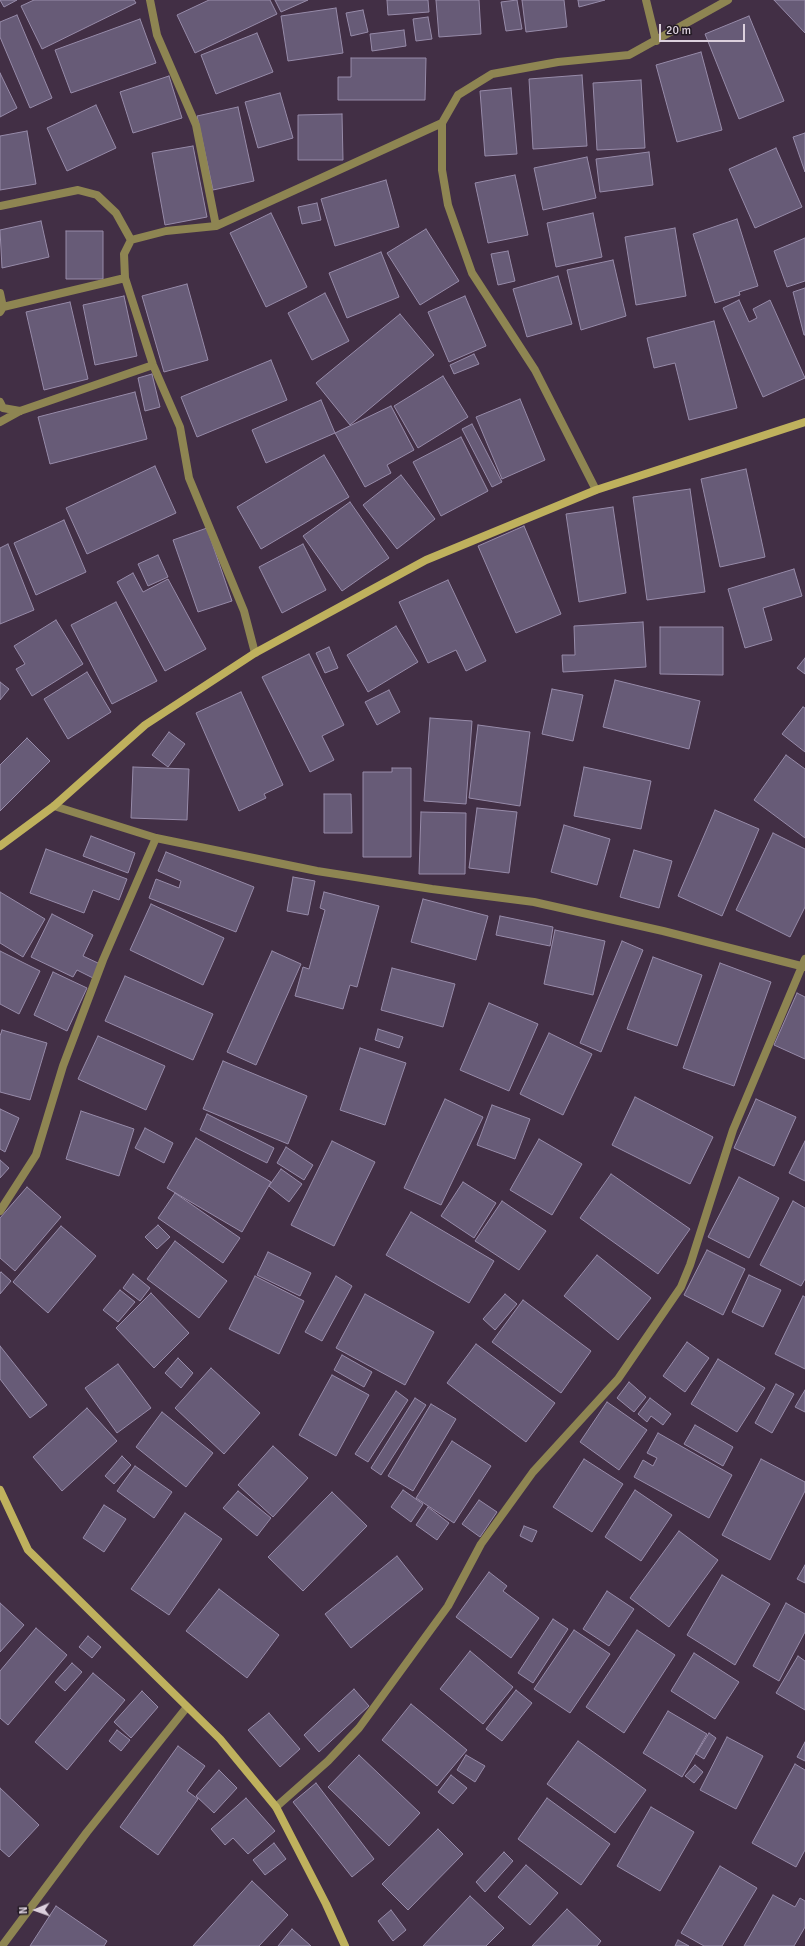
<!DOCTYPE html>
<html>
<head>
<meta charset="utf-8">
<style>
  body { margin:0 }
  #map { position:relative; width:805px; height:1946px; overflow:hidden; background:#422f45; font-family:Signika,sans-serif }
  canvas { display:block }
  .north { position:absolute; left:16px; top:1890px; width:40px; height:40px; -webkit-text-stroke:3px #231a24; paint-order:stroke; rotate:268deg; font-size:11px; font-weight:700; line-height:16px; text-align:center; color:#dcd0dd }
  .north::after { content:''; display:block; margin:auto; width:14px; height:18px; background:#dcd0dd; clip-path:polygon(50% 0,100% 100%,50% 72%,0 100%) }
  .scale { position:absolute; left:659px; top:24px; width:86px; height:18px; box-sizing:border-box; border:2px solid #dcd0dd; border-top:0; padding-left:5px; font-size:12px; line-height:14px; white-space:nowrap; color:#dcd0dd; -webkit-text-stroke:3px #231a24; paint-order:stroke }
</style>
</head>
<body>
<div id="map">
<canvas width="805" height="1946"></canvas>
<div class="north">N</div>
<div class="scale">20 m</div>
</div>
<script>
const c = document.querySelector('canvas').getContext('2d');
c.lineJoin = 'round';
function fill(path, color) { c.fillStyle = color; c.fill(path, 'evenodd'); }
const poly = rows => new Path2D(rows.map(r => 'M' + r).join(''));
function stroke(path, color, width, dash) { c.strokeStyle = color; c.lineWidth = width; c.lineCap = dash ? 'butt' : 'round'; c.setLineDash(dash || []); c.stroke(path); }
const building = poly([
  [0,0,17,0,4,7,0,0],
  [34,0,134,0,136,3,42,49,21,6,34,0],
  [209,0,270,0,277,14,195,53,177,15,209,0],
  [275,0,308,0,281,12,275,0],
  [387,0,428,0,429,12,388,15,387,0],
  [436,0,479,0,481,34,439,37,436,0],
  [517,0,522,29,506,31,501,2,517,0],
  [522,0,564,0,567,27,526,32,522,0],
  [578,0,605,0,579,7,578,0],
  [774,0,805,0,805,33,774,0],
  [336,8,343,53,288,61,281,16,336,8],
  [363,10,368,32,351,36,346,13,363,10],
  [17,15,52,98,30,108,0,37,0,22,17,15],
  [749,16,784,101,739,119,705,34,749,16],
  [428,17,432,39,416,41,413,19,428,17],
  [140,19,156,63,71,93,55,50,140,19],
  [404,30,406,46,372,51,370,34,404,30],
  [257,33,273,72,216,94,201,55,257,33],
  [701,52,722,130,677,142,656,65,701,52],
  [351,58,426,58,425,100,338,100,338,77,351,77,351,58],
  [0,73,17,108,0,117,0,73],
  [582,75,587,146,533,149,529,79,582,75],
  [169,76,182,118,133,133,120,92,169,76],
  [641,80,645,148,597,150,593,83,641,80],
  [511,88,517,154,485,156,480,91,511,88],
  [280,93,293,138,258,148,245,102,280,93],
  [96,105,116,148,67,171,47,128,96,105],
  [238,107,254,181,213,190,197,116,238,107],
  [342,114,343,160,298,160,298,115,342,114],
  [27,131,36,184,0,190,0,136,27,131],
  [805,133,805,172,793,137,805,133],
  [193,146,207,217,165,225,152,153,193,146],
  [776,148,802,207,755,228,729,169,776,148],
  [649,152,653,185,600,192,596,159,649,152],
  [587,157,596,198,543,210,534,168,587,157],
  [515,175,528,235,488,243,475,183,515,175],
  [386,180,399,227,335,246,321,199,386,180],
  [317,203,321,220,302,224,298,207,317,203],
  [271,213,307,287,266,307,230,233,271,213],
  [593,213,602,257,556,267,547,223,593,213],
  [737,219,758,286,739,292,740,295,715,303,693,234,737,219],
  [41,221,49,257,2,268,0,230,41,221],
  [675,228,686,296,636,305,625,237,675,228],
  [426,229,459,281,420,305,387,253,426,229],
  [66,231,103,231,103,279,66,279,66,231],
  [805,238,805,281,787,287,774,251,805,238],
  [508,251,515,281,498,285,491,254,508,251],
  [381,252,399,297,347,318,329,273,381,252],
  [613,260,626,316,581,330,567,270,613,260],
  [558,276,572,324,527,337,513,289,558,276],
  [187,284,208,360,164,372,142,296,187,284],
  [805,288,805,335,804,335,793,292,805,288],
  [325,293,349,341,312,360,288,313,325,293],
  [124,296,137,356,95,365,83,305,124,296],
  [465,296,486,346,449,362,428,312,465,296],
  [739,300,749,322,757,318,753,309,770,300,805,378,763,397,723,308,739,300],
  [70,302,88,379,44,390,26,312,70,302],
  [400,314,434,355,350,425,316,383,400,314],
  [714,321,737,408,689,420,675,363,654,368,647,338,714,321],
  [474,354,479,364,454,374,450,365,474,354],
  [271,360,287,400,197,437,181,397,271,360],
  [152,374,160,407,145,411,138,378,152,374],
  [443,376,468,417,418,448,394,406,443,376],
  [135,392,147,439,50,464,38,417,135,392],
  [520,399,545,460,502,479,476,417,520,399],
  [321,400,335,433,266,463,252,430,321,400],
  [391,406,414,450,387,465,391,473,365,487,335,433,391,406],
  [472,424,502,482,492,487,462,429,472,424],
  [461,437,488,491,441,516,413,462,461,437],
  [324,455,349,497,261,549,237,507,324,455],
  [155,466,176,513,87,554,66,508,155,466],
  [746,469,765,557,720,567,701,479,746,469],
  [401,475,435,519,397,549,363,505,401,475],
  [690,489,705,592,647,600,633,497,690,489],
  [350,502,389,558,342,591,303,536,350,502],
  [613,507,626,593,579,602,566,514,613,507],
  [64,520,86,572,36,595,14,543,64,520],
  [524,526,561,614,516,633,478,546,524,526],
  [207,528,232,601,198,612,173,540,207,528],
  [8,544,34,610,0,624,0,548,8,544],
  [303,544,326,590,282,613,259,567,303,544],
  [158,555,168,577,148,586,138,564,158,555],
  [794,569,802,596,763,608,772,640,745,648,728,589,794,569],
  [133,573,143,592,168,579,206,649,165,671,117,582,133,573],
  [448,580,486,661,466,671,456,650,428,663,399,602,448,580],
  [116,602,157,681,112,704,71,625,116,602],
  [56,620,83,664,32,696,16,669,25,664,14,646,56,620],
  [643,622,646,667,563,672,562,655,575,655,574,626,643,622],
  [396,626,418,662,368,692,347,655,396,626],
  [660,627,723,627,723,675,660,674,660,627],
  [329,647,338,668,325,673,316,653,329,647],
  [309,654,344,725,322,736,334,760,310,772,262,677,309,654],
  [805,658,805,674,797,668,805,658],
  [87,672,111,712,68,739,44,699,87,672],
  [615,680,700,701,689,749,603,727,615,680],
  [0,682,9,689,0,700,0,682],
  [552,689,583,695,573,741,542,734,552,689],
  [389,690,400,712,377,725,365,702,389,690],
  [241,692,283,785,264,794,266,798,239,811,196,713,241,692],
  [803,707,805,708,805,752,782,734,803,707],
  [430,718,472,721,466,804,424,801,430,718],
  [478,725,530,732,520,806,469,798,478,725],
  [169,732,185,744,168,767,152,755,169,732],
  [27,738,50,761,0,811,0,765,27,738],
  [786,755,805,769,805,838,754,800,786,755],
  [133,767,189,769,187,820,131,818,133,767],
  [584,767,651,781,641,829,574,816,584,767],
  [392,768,411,768,411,857,363,857,363,772,392,772,392,768],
  [324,794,351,794,352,833,324,833,324,794],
  [477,808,517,812,509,873,469,868,477,808],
  [715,810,759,829,722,916,678,896,715,810],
  [421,812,466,813,465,874,419,874,421,812],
  [564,825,610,839,597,885,551,872,564,825],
  [773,833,805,849,805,907,790,937,736,910,773,833],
  [91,836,135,853,128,873,83,856,91,836],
  [46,849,127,879,119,900,93,890,84,913,30,893,46,849],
  [634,850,672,861,659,908,620,897,634,850],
  [166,852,254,887,236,932,149,898,156,879,179,888,181,881,158,871,166,852],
  [293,877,315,881,308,915,287,911,293,877],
  [0,892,45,919,23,957,0,943,0,892],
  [324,892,379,906,357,987,350,985,343,1009,295,996,303,967,309,969,325,910,320,908,324,892],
  [423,899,488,916,476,960,411,942,423,899],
  [151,904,224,938,203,985,130,950,151,904],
  [52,914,93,935,83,956,100,964,93,978,77,970,73,977,31,957,52,914],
  [500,916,553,927,550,946,496,935,500,916],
  [555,930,605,941,593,995,544,984,555,930],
  [622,941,643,950,601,1052,580,1043,622,941],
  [0,951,40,971,19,1014,0,1004,0,951],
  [272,951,301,964,256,1065,227,1052,272,951],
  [653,957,702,975,677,1046,627,1029,653,957],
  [720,963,771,982,734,1086,683,1068,720,963],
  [392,968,455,984,443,1027,381,1010,392,968],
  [53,972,87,988,67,1031,34,1015,53,972],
  [125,976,213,1014,193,1060,105,1021,125,976],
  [797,993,805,997,805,1059,774,1045,797,993],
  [489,1003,538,1024,509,1091,460,1070,489,1003],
  [378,1029,403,1037,399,1048,375,1040,378,1029],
  [2,1030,47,1043,30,1100,0,1092,0,1036,2,1030],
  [549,1033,592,1054,563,1115,520,1094,549,1033],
  [98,1036,165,1066,146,1110,78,1079,98,1036],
  [360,1048,406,1063,385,1125,340,1110,360,1048],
  [223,1061,307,1096,288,1144,203,1109,223,1061],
  [635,1097,713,1137,690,1184,612,1145,635,1097],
  [445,1099,483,1117,441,1205,404,1188,445,1099],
  [756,1099,796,1117,774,1166,734,1148,756,1099],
  [492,1105,530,1119,515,1159,477,1145,492,1105],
  [0,1109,19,1118,5,1152,0,1149,0,1109],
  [81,1111,134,1129,119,1176,66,1159,81,1111],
  [207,1114,274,1148,267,1163,200,1130,207,1114],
  [145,1128,173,1143,164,1163,135,1148,145,1128],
  [196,1138,271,1182,242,1232,167,1188,196,1138],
  [539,1139,582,1164,552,1215,510,1190,539,1139],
  [332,1141,375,1162,334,1246,291,1225,332,1141],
  [805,1141,805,1181,789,1173,805,1141],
  [286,1147,313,1165,304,1180,277,1163,286,1147],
  [0,1160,9,1168,0,1178,0,1160],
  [281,1169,302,1184,289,1202,269,1186,281,1169],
  [611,1174,690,1229,658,1274,580,1218,611,1174],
  [739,1177,779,1198,749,1258,708,1237,739,1177],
  [463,1182,496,1203,474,1238,441,1216,463,1182],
  [27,1187,61,1217,15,1271,0,1258,0,1218,27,1187],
  [175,1193,240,1238,223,1263,158,1218,175,1193],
  [502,1201,546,1231,519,1270,475,1241,502,1201],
  [793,1201,805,1208,805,1279,801,1286,760,1265,793,1201],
  [411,1212,494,1261,469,1303,386,1255,411,1212],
  [158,1225,170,1237,157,1249,145,1237,158,1225],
  [61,1226,96,1256,48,1313,13,1282,61,1226],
  [175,1241,227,1281,199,1318,147,1279,175,1241],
  [707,1250,745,1269,723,1315,684,1295,707,1250],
  [268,1252,311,1273,300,1296,257,1275,268,1252],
  [597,1255,651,1298,618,1340,564,1296,597,1255],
  [1,1272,11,1281,0,1294,0,1273,1,1272],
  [133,1274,150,1288,140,1301,123,1288,133,1274],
  [749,1275,781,1290,763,1327,732,1312,749,1275],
  [255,1276,304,1301,279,1354,229,1329,255,1276],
  [336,1276,352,1286,322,1341,305,1332,336,1276],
  [120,1290,135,1302,118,1322,103,1310,120,1290],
  [151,1293,189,1333,154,1368,116,1328,151,1293],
  [365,1294,434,1332,405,1385,336,1348,365,1294],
  [505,1294,517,1304,495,1330,483,1319,505,1294],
  [803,1296,805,1297,805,1369,775,1354,803,1296],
  [523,1300,591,1351,561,1393,492,1342,523,1300],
  [687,1342,709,1358,685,1392,663,1376,687,1342],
  [476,1344,555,1403,526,1442,447,1383,476,1344],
  [0,1346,47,1405,30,1418,0,1379,0,1346],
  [342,1355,372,1372,364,1387,334,1370,342,1355],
  [178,1358,193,1373,181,1388,165,1373,178,1358],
  [718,1359,765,1388,737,1432,691,1404,718,1359],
  [118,1364,151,1408,117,1433,85,1388,118,1364],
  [211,1368,260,1413,224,1454,175,1408,211,1368],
  [332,1375,369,1395,336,1456,299,1435,332,1375],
  [629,1382,646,1397,634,1412,617,1398,629,1382],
  [776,1384,794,1394,772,1433,755,1423,776,1384],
  [805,1390,805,1412,795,1407,805,1390],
  [396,1391,408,1400,368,1462,355,1454,396,1391],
  [415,1398,426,1405,381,1475,371,1468,415,1398],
  [650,1398,671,1414,663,1425,651,1416,647,1422,638,1414,650,1398],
  [607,1402,647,1430,619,1470,580,1442,607,1402],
  [431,1404,456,1419,413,1491,388,1476,431,1404],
  [87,1408,117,1441,62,1491,33,1457,87,1408],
  [162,1412,213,1453,186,1487,136,1447,162,1412],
  [695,1425,733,1447,723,1466,684,1444,695,1425],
  [658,1433,732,1475,709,1518,634,1477,643,1460,653,1466,657,1458,647,1453,658,1433],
  [452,1441,491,1466,454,1523,416,1498,452,1441],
  [273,1446,308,1478,273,1517,238,1485,273,1446],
  [122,1456,131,1465,114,1484,105,1476,122,1456],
  [584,1459,623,1484,592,1532,553,1507,584,1459],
  [761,1459,805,1482,805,1491,770,1560,722,1535,761,1459],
  [135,1466,172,1492,154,1518,117,1491,135,1466],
  [403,1490,423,1504,411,1522,391,1507,403,1490],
  [635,1490,672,1515,641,1561,605,1537,635,1490],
  [238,1491,271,1518,257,1536,223,1508,238,1491],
  [332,1492,367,1526,303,1591,268,1557,332,1492],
  [479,1500,497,1512,480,1537,462,1524,479,1500],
  [104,1505,126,1519,104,1552,83,1538,104,1505],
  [428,1507,449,1523,437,1540,416,1525,428,1507],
  [185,1513,222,1539,169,1615,131,1589,185,1513],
  [524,1526,537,1531,532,1542,520,1536,524,1526],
  [679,1531,718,1560,669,1627,630,1598,679,1531],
  [397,1556,423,1589,351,1648,325,1614,397,1556],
  [805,1565,805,1583,797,1579,805,1565],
  [489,1572,507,1586,503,1591,539,1618,511,1658,456,1617,489,1572],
  [722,1575,770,1604,735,1665,687,1635,722,1575],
  [219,1589,279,1635,247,1678,186,1631,219,1589],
  [607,1591,634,1609,609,1646,583,1629,607,1591],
  [0,1603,24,1625,0,1652,0,1603],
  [786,1603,805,1614,805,1632,779,1681,753,1666,786,1603],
  [553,1619,568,1629,533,1683,518,1673,553,1619],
  [36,1628,67,1655,8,1725,0,1718,0,1671,36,1628],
  [574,1630,610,1654,570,1713,534,1689,574,1630],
  [637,1630,675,1655,624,1733,586,1707,637,1630],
  [88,1636,101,1647,92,1658,79,1647,88,1636],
  [470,1651,513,1687,483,1724,440,1689,470,1651],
  [694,1653,739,1682,715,1719,671,1691,694,1653],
  [798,1656,805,1661,805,1710,776,1693,798,1656],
  [72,1663,82,1672,65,1691,55,1682,72,1663],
  [93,1673,125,1700,67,1770,35,1742,93,1673],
  [354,1689,369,1706,319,1752,304,1735,354,1689],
  [516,1690,532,1703,502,1741,486,1729,516,1690],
  [142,1691,158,1707,131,1738,114,1722,142,1691],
  [411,1704,467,1750,437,1786,382,1740,411,1704],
  [668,1711,707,1734,682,1777,643,1753,668,1711],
  [269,1713,300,1749,280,1767,248,1730,269,1713],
  [117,1730,130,1740,121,1751,109,1741,117,1730],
  [709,1733,716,1738,704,1759,696,1754,709,1733],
  [727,1737,763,1756,736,1809,700,1790,727,1737],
  [578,1741,646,1790,615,1833,547,1784,578,1741],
  [805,1742,805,1761,797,1757,805,1742],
  [178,1746,205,1766,187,1791,198,1799,158,1855,120,1827,178,1746],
  [359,1755,420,1813,389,1846,328,1787,359,1755],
  [466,1755,485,1766,475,1782,457,1770,466,1755],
  [795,1764,805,1770,805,1850,796,1867,752,1843,795,1764],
  [695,1765,703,1772,694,1783,685,1776,695,1765],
  [219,1770,237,1788,214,1813,196,1796,219,1770],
  [451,1775,467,1788,453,1804,438,1792,451,1775],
  [316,1783,374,1859,352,1877,293,1802,316,1783],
  [0,1788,39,1825,9,1857,0,1849,0,1788],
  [246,1798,275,1831,248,1854,233,1838,225,1845,211,1829,246,1798],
  [547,1798,610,1844,581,1885,518,1839,547,1798],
  [651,1807,694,1832,660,1891,617,1866,651,1807],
  [438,1829,463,1854,408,1910,382,1884,438,1829],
  [274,1843,286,1859,265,1875,253,1860,274,1843],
  [504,1852,513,1861,485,1892,476,1882,504,1852],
  [526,1865,558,1893,530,1925,498,1897,526,1865],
  [720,1866,757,1888,722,1946,704,1946,681,1933,720,1866],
  [252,1881,288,1915,259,1946,193,1946,252,1881],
  [773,1895,795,1907,800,1898,805,1901,805,1927,794,1946,744,1946,773,1895],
  [470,1896,504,1928,486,1946,423,1946,470,1896],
  [56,1906,107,1941,104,1946,30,1946,56,1906],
  [567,1909,601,1941,597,1946,532,1946,567,1909],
  [391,1910,406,1930,393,1941,378,1921,391,1910],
  [292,1929,311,1946,278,1946,292,1929],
  [678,1940,689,1946,675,1946,678,1940]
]);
fill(building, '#675b77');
stroke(building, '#978ba9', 1);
stroke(poly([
  [150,0,157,35,196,125,216,226],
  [646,0,656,41],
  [0,206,78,190,97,195,116,213,131,240],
  [0,293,3,307,0,312],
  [3,307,125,278],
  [0,402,3,408,20,411],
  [0,422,20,411,153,365],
  [596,490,535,370,472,273,448,205,442,170,442,123,458,95,492,74,558,62,629,55,728,0],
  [255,653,244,611,189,478,180,427,153,365,125,278,124,254,131,240,166,231,216,226,442,123],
  [54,806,156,838,317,871,432,889,534,902,663,931,805,967],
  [0,1211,36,1155,63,1066,103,960,156,838],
  [276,1807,328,1761,359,1728,448,1606,481,1544,533,1472,618,1379,681,1287,690,1265,733,1130,805,959],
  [2,1946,87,1832,187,1707]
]), '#8e8552', 8);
stroke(poly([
  [0,846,54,806,145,725,255,653,426,560,596,490,805,422],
  [0,1490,28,1550,220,1739,276,1807,326,1904,345,1946]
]), '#bfb15d', 8);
</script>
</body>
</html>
